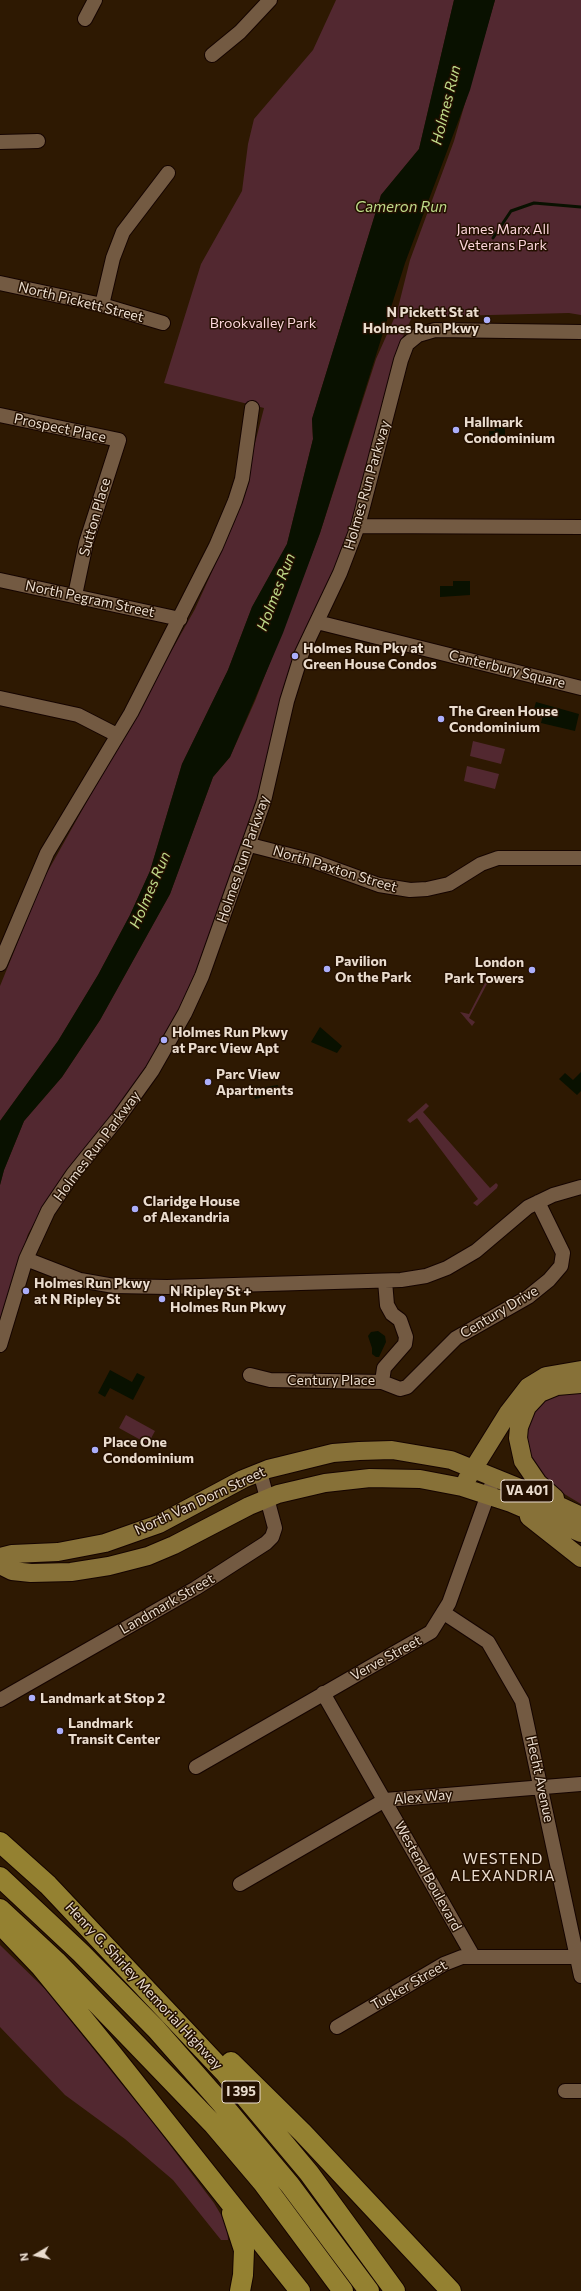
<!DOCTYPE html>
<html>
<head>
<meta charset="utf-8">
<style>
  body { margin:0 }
  #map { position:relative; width:581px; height:2291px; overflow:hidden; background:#2e1902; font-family:Commissioner,sans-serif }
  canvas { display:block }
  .north { position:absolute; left:16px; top:2235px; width:40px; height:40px; -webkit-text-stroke:3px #241000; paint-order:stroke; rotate:261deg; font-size:11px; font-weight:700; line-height:16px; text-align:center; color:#eadcce }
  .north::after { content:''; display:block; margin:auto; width:14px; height:18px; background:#eadcce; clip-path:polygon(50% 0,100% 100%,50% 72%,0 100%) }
</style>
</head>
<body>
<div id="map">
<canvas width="581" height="2291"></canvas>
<div class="north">N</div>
</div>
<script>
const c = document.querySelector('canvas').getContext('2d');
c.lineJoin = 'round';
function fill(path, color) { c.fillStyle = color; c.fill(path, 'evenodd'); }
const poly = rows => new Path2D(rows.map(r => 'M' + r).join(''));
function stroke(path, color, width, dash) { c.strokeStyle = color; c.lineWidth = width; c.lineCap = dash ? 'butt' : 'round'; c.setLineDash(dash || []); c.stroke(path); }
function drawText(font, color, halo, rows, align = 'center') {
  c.font = font + ' Commissioner,sans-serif'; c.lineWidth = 3; c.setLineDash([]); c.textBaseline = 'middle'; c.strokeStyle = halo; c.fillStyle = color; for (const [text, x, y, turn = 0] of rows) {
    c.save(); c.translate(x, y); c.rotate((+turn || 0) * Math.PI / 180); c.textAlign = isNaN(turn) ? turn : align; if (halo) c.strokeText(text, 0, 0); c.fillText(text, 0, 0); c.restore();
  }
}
fill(poly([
  [336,0,454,0,419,149,381,195,312,419,313,439,287,544,252,607,228,670,182,764,150,871,130,915,98,975,58,1041,0,1121,0,986,44,878,195,609,235,521,264,408,164,383,201,264,242,191,248,144,254,119,313,50],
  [495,0,581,0,581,315,569,313,412,317,401,341,352,523,334,573,298,644,288,673,259,798,196,971,173,1022,144,1075,53,1191,28,1234,0,1320,0,1185,4,1170,24,1121,62,1077,100,1020,170,894,213,777,230,757,255,701,320,533,376,359,397,312,410,260,454,141],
  [473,741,505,749,501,764,470,756],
  [467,766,499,774,495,789,464,781],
  [481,974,498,982,497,984,489,980,469,1018,475,1022,472,1026,460,1012,469,1014,487,979,480,976],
  [426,1103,429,1106,423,1112,490,1188,496,1183,498,1185,497,1188,477,1206,473,1203,478,1199,417,1118,410,1123,407,1120],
  [581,1393,581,1504,551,1486,526,1456,526,1418,547,1396],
  [126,1415,155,1431,148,1444,119,1428],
  [0,1945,45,1989,154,2124,214,2203,227,2225,228,2240,221,2240,173,2180,125,2139,65,2095,0,2027]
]), '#522830');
fill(poly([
  [454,0,495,0,470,90,405,263,320,533,283,633,230,757,213,777,170,894,100,1020,62,1077,24,1121,4,1170,0,1185,0,1121,58,1041,98,975,130,915,150,871,182,764,228,670,252,607,287,544,313,439,312,419,381,195,419,149],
  [495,423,505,423,505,440,489,440,489,431,495,431],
  [453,581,470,581,470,595,440,597,440,586,453,586],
  [536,702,579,714,575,731,541,723,543,715,533,712],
  [320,1027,342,1046,337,1053,311,1042],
  [581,1072,581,1091,577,1095,559,1079,565,1073,573,1080],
  [278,1085,279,1093,255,1099,253,1089],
  [378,1331,385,1336,386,1342,379,1357,376,1357,372,1354,372,1348,368,1336,371,1332],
  [110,1370,132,1382,137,1373,145,1377,133,1400,110,1388,105,1397,98,1393]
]), '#091100');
stroke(poly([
  [493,238,511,211,534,203,581,207]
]), '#091100', 3);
const minor = poly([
  [85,19,95,0],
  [212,55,240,32,270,0],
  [0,142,38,141],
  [0,283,102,305,163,323],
  [102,305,113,258,123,232,168,173],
  [0,415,119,440,86,543,75,595],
  [358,526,581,527],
  [0,580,180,619],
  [317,622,581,688],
  [0,698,78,715,117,735],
  [250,845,313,861,379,885,410,890,427,889,449,884,481,864,498,858,581,858],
  [0,964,47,853,131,713,216,546,235,501,242,479,252,408],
  [26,1259,80,1280,114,1286,167,1287,401,1280,426,1276,447,1268,476,1251,528,1207,553,1195,581,1187],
  [0,1345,26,1259,48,1211,73,1174,119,1117,152,1071,185,1013,202,976,264,801,287,701,302,653,340,573,358,526,401,360,407,344,418,335,435,330,581,332],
  [250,1375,270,1380,382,1382,400,1389,407,1387,456,1338,528,1297,549,1280,561,1266,563,1253,538,1202],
  [382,1382,384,1368,405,1344,406,1337,400,1320,392,1314,387,1305,385,1281],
  [444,1613,488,1642,522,1701,581,1976],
  [323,1693,473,1956],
  [0,1700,196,1588,266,1543,272,1537,275,1528,260,1472],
  [196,1767,431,1632,449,1603,491,1486],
  [240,1884,385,1800,581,1784],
  [337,2027,444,1964,462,1957,581,1957],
  [565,2091,581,2091]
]);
const major = poly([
  [467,1479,508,1413,528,1387,546,1376,581,1370],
  [555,1498,538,1483,523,1461,518,1438,519,1427,527,1407,540,1393,557,1386,581,1384],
  [529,1517,581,1558],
  [0,1557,12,1554,58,1552,105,1543,159,1524,243,1479,268,1469,333,1453,359,1451,392,1450,451,1460,525,1490,581,1516],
  [0,1565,12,1571,31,1573,71,1572,109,1566,148,1556,174,1545,249,1506,278,1494,325,1483,370,1478,420,1479,462,1487,511,1503,581,1533]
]);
const highway = poly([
  [0,1842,48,1885,226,2074,309,2173,395,2291],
  [0,1877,81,1953,156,2029,222,2104,290,2185,369,2291],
  [0,1909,56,1961,213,2124,263,2183,343,2291],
  [6,1930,41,1967,113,2055,300,2291],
  [231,2062,303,2133,451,2291],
  [232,2213,244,2250,243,2275,240,2291]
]);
stroke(minor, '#150400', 16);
stroke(major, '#150400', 20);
stroke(highway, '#150400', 22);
stroke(minor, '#735a42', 14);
stroke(major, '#877138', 18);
stroke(highway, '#948131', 20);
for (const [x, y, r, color] of [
  [487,320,4,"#acaffb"],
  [456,430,4,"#acaffb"],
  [295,656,4,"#acaffb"],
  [441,719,4,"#acaffb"],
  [327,969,4,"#acaffb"],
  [532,970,4,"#acaffb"],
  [164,1040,4,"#acaffb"],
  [208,1082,4,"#acaffb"],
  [135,1209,4,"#acaffb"],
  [26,1291,4,"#acaffb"],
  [162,1299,4,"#acaffb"],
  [95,1450,4,"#acaffb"],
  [32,1698,4,"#acaffb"],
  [60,1731,4,"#acaffb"]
]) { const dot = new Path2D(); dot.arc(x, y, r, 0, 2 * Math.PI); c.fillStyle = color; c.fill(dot); stroke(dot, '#241000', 1.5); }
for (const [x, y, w] of [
  [527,1491,52],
  [241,2092,38]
]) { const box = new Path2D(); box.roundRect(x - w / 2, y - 11, w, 22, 3); c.fillStyle = '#241000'; c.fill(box); stroke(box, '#eadcce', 1); }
drawText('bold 13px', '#eadcce', null, [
  ["VA 401",527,1491],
  ["I 395",241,2092]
]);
drawText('14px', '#fbd4d9', '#241000', [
  ["James Marx All",503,229],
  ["Veterans Park",503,245],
  ["Brookvalley Park",263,323]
]);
drawText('14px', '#eadcce', '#241000', [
  ["North Pickett Street",81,302,14],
  ["Prospect Place",60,428,12],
  ["Holmes Run Parkway",367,485,-74],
  ["Sutton Place",95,517,-74],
  ["North Pegram Street",90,599,12],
  ["Canterbury Square",507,669,14],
  ["Holmes Run Parkway",243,859,-71],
  ["North Paxton Street",335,869,17],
  ["Holmes Run Parkway",97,1146,-53],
  ["Century Drive",499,1312,-31],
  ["Century Place",331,1380],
  ["North Van Dorn Street",200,1501,-25],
  ["Landmark Street",167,1604,-30],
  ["Verve Street",386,1658,-29],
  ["Hecht Avenue",540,1779,78],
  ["Alex Way",423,1797,-5],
  ["Westend Boulevard",428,1876,61],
  ["Tucker Street",409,1985,-30],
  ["Henry G. Shirley Memorial Highway",144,1986,47]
]);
drawText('bold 14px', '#eadcce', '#241000', [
  ["N Pickett St at",479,312,"right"],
  ["Holmes Run Pkwy",479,328,"right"],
  ["Hallmark",464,422],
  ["Condominium",464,438],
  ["Holmes Run Pky at",303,648],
  ["Green House Condos",303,664],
  ["The Green House",449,711],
  ["Condominium",449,727],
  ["Pavilion",335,961],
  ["On the Park",335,977],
  ["London",524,962,"right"],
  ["Park Towers",524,978,"right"],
  ["Holmes Run Pkwy",172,1032],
  ["at Parc View Apt",172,1048],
  ["Parc View",216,1074],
  ["Apartments",216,1090],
  ["Claridge House",143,1201],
  ["of Alexandria",143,1217],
  ["Holmes Run Pkwy",34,1283],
  ["at N Ripley St",34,1299],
  ["N Ripley St +",170,1291],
  ["Holmes Run Pkwy",170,1307],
  ["Place One",103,1442],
  ["Condominium",103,1458],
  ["Landmark at Stop 2",40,1698],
  ["Landmark",68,1723],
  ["Transit Center",68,1739]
], 'left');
drawText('italic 15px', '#beda89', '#241000', [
  ["Holmes Run",446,105,-76],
  ["Cameron Run",401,207],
  ["Holmes Run",276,592,-69],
  ["Holmes Run",150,890,-67]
]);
c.letterSpacing = '1px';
drawText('15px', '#eadcce', '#241000', [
  ["WESTEND",503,1859],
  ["ALEXANDRIA",503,1876]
]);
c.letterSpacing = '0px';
</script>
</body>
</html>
